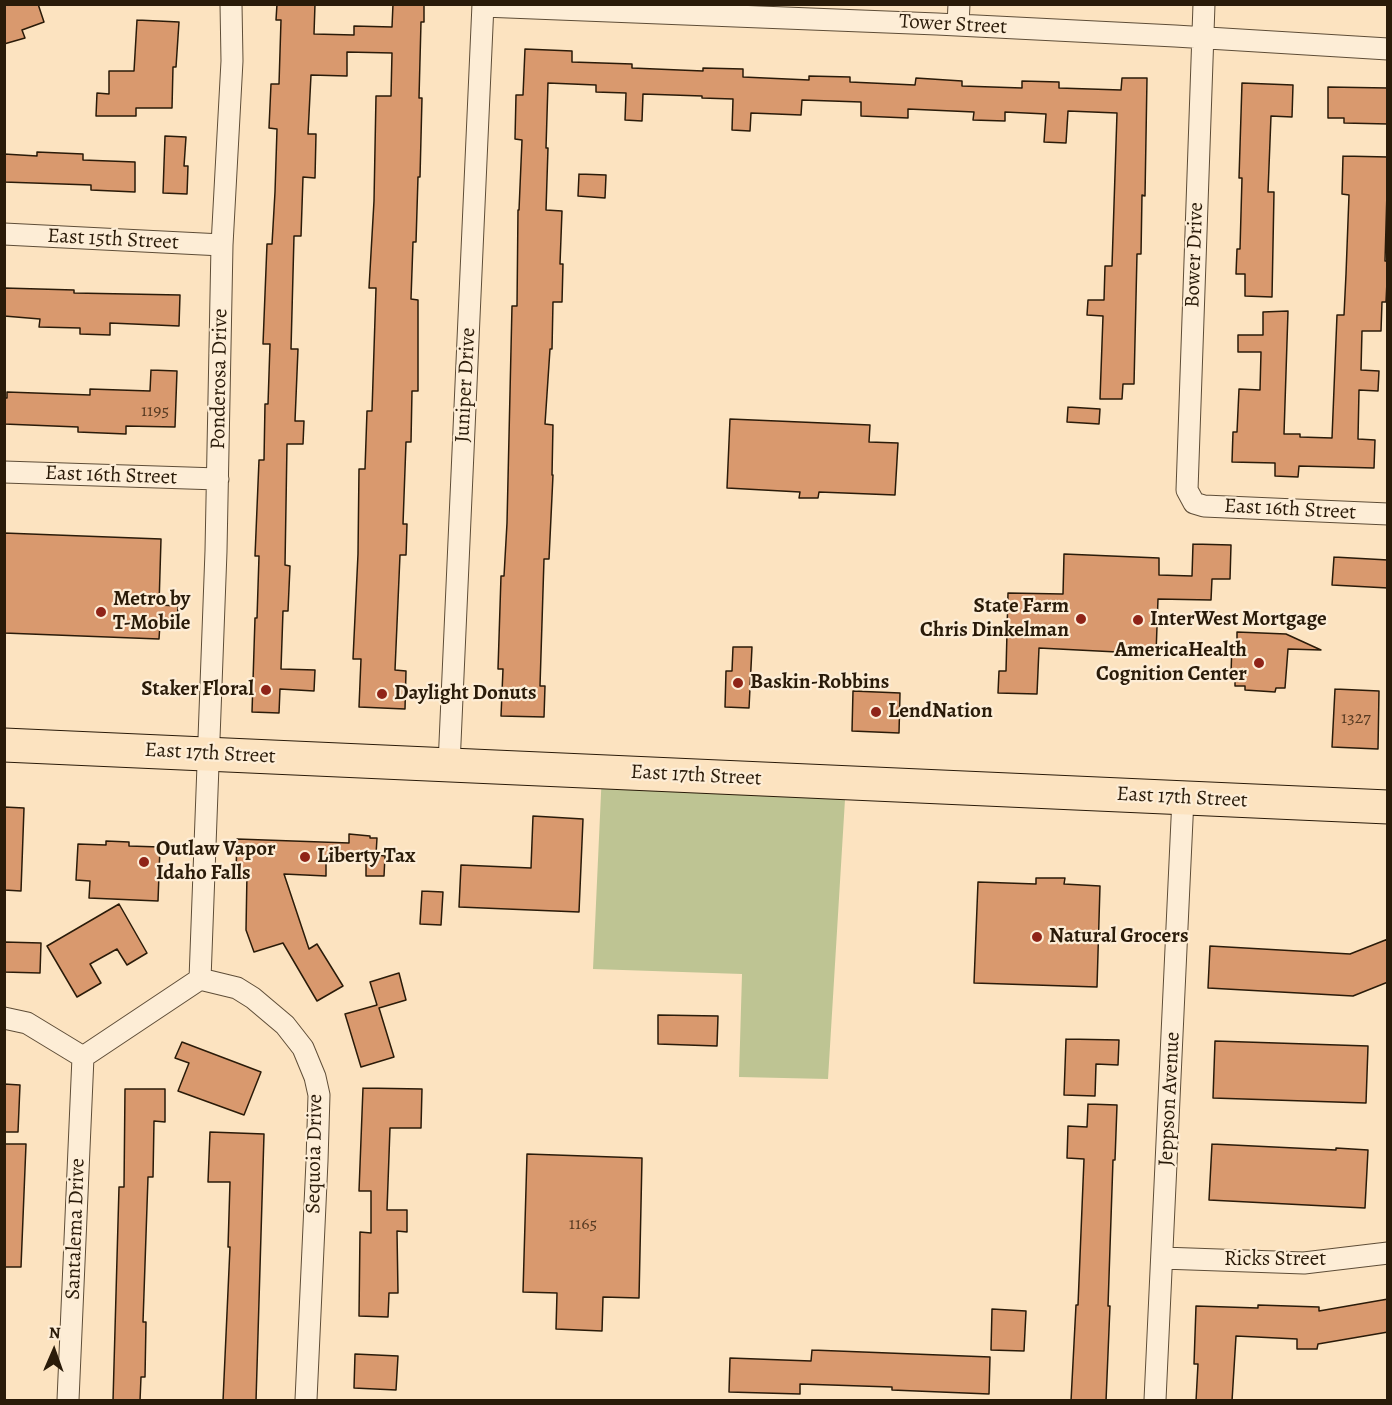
<!DOCTYPE html>
<html>
<head>
<meta charset="utf-8">
<style>
  body { margin:0 }
  #map { position:relative; width:1392px; height:1405px; overflow:hidden; background:#fce3c0; font-family:Alegreya,serif }
  canvas { display:block }
  .frame { position:absolute; inset:0; border:6px solid #2a1b09; pointer-events:none }
  .north { position:absolute; left:24px; top:1321px; width:60px; height:60px; -webkit-text-stroke:4px #fdedd6; paint-order:stroke; rotate:2deg; font-size:16px; font-weight:700; line-height:24px; text-align:center; color:#2a1b09 }
  .north::after { content:''; display:block; margin:auto; width:21px; height:27px; background:#2a1b09; clip-path:polygon(50% 0,100% 100%,50% 72%,0 100%) }
</style>
</head>
<body>
<div id="map">
<canvas width="1392" height="1405"></canvas>
<div class="frame"></div>
<div class="north">N</div>
</div>
<script>
const c = document.querySelector('canvas').getContext('2d');
c.lineJoin = 'round';
function fill(path, color) { c.fillStyle = color; c.fill(path, 'evenodd'); }
const poly = rows => new Path2D(rows.map(r => 'M' + r).join(''));
function stroke(path, color, width, dash) { c.strokeStyle = color; c.lineWidth = width; c.lineCap = dash ? 'butt' : 'round'; c.setLineDash(dash || []); c.stroke(path); }
function drawText(font, color, halo, rows, align = 'center') {
  c.font = font + ' Alegreya,serif'; c.lineWidth = 4.5; c.setLineDash([]); c.textBaseline = 'middle'; c.strokeStyle = halo; c.fillStyle = color; for (const [text, x, y, turn = 0] of rows) {
    c.save(); c.translate(x, y); c.rotate((+turn || 0) * Math.PI / 180); c.textAlign = isNaN(turn) ? turn : align; if (halo) c.strokeText(text, 0, 0); c.fillText(text, 0, 0); c.restore();
  }
}
fill(poly([
  [602,772,846,783,828,1079,739,1077,742,974,593,969]
]), '#bec493');
const building = poly([
  [4,4,38,4,44,22,22,30,25,38,4,44,4,4],
  [277,4,315,4,314,34,354,35,354,26,392,27,393,4,424,4,424,22,421,22,419,98,422,98,420,177,418,177,416,242,413,242,411,299,418,300,418,391,412,391,411,442,406,442,403,524,407,524,406,555,400,555,395,670,406,671,405,709,359,707,361,659,353,659,358,554,359,469,365,469,367,411,372,411,376,288,369,288,374,201,376,96,391,96,392,53,347,52,347,76,311,75,308,134,316,134,315,178,303,177,301,236,294,236,291,349,298,349,295,421,304,421,303,444,287,444,285,565,290,566,288,611,283,611,281,669,315,670,314,691,280,689,279,713,252,712,255,618,257,618,259,556,255,556,259,460,264,460,265,404,268,404,270,344,263,344,267,244,272,244,275,192,277,129,269,128,271,84,279,84,281,20,276,20,277,4],
  [137,20,179,22,176,67,173,67,172,108,136,108,136,116,96,116,97,93,109,94,109,71,134,71,137,20],
  [525,49,572,51,572,62,632,64,632,68,703,71,703,68,743,69,743,77,809,80,809,76,850,77,850,82,915,85,916,78,962,81,962,86,1022,88,1022,81,1059,82,1059,88,1121,90,1122,78,1147,78,1145,196,1142,195,1141,254,1137,254,1134,384,1123,384,1122,399,1100,399,1103,316,1087,315,1088,300,1104,300,1105,266,1112,266,1117,113,1068,111,1066,143,1044,142,1046,114,1005,112,1005,121,973,120,974,112,908,109,908,118,861,116,861,102,802,100,801,115,751,113,750,131,732,130,733,99,702,98,702,96,643,94,642,121,625,120,626,93,596,92,596,85,548,83,546,148,548,148,546,210,562,211,560,264,563,264,562,302,553,302,552,349,550,349,545,424,553,425,552,475,553,475,549,559,544,559,540,686,545,686,544,717,501,716,503,669,498,669,501,576,504,576,507,523,512,306,517,306,518,210,519,210,522,140,515,139,516,95,523,95,525,49],
  [1242,83,1293,85,1292,117,1271,116,1268,192,1274,192,1272,297,1245,296,1245,274,1236,274,1237,249,1240,249,1242,178,1239,178,1242,83],
  [1328,87,1388,88,1388,124,1344,123,1344,118,1328,118,1328,87],
  [165,136,186,137,184,166,188,166,187,194,163,193,165,136],
  [37,152,83,154,83,160,135,162,135,192,91,190,91,185,4,182,4,154,37,156,37,152],
  [1343,156,1388,157,1385,261,1388,261,1386,302,1382,302,1381,331,1362,331,1361,370,1379,371,1378,391,1359,390,1358,439,1375,440,1374,468,1299,466,1298,477,1275,476,1275,463,1232,462,1233,432,1237,432,1239,389,1260,390,1261,352,1238,352,1238,335,1263,335,1263,312,1288,311,1284,434,1300,434,1300,437,1332,438,1337,315,1344,315,1346,274,1349,195,1342,194,1343,156],
  [579,174,606,175,605,198,578,196,579,174],
  [4,288,74,290,74,293,180,295,179,326,110,323,110,335,80,334,80,328,39,327,40,319,4,316,4,288],
  [151,370,177,371,175,427,126,426,126,434,78,432,78,427,4,424,4,398,7,398,7,392,90,395,90,389,150,391,151,370],
  [1068,407,1100,409,1099,424,1067,422,1068,407],
  [730,419,870,425,869,442,898,443,895,495,819,492,818,498,799,498,800,492,727,488,730,419],
  [4,533,161,539,159,605,178,606,177,625,160,624,159,639,4,633,4,533],
  [1193,544,1231,545,1230,579,1212,579,1211,600,1158,599,1156,654,1039,648,1037,694,998,693,999,671,1006,671,1008,593,1063,594,1064,554,1159,558,1159,575,1192,576,1193,544],
  [1334,557,1388,560,1388,588,1332,585,1334,557],
  [1237,632,1286,634,1321,650,1288,649,1285,688,1276,688,1275,692,1245,690,1245,686,1235,686,1235,674,1231,674,1232,643,1237,643,1237,632],
  [733,647,752,647,749,708,725,707,726,671,732,671,733,647],
  [1335,689,1379,691,1378,749,1332,747,1335,689],
  [853,691,900,693,899,733,852,731,853,691],
  [4,807,24,808,21,891,4,890,4,807],
  [533,816,583,819,579,912,459,907,461,865,531,868,533,816],
  [349,834,370,836,370,838,377,838,376,855,385,856,384,876,366,876,366,860,326,859,326,876,284,874,309,949,317,944,343,986,317,1001,283,943,254,952,246,930,247,873,236,872,237,839,349,843,349,834],
  [106,841,129,842,129,846,160,847,158,901,89,898,90,881,76,880,78,844,106,845,106,841],
  [1036,878,1065,878,1064,884,1100,886,1097,987,974,983,978,882,1036,884,1036,878],
  [422,891,443,892,441,925,420,924,422,891],
  [119,904,147,953,127,965,117,949,90,964,101,983,77,997,47,946,119,904],
  [1388,939,1388,982,1353,996,1208,988,1210,946,1350,954,1388,939],
  [4,942,41,943,40,973,4,972,4,942],
  [399,973,406,1000,379,1008,394,1057,361,1067,345,1014,377,1005,370,982,399,973],
  [658,1015,718,1016,717,1046,658,1044,658,1015],
  [1066,1039,1119,1040,1118,1065,1096,1064,1095,1096,1064,1095,1066,1039],
  [1215,1041,1368,1046,1366,1103,1213,1098,1215,1041],
  [182,1042,261,1072,244,1115,178,1091,189,1063,175,1058,182,1042],
  [4,1084,20,1085,18,1132,4,1132,4,1084],
  [363,1088,422,1089,421,1128,390,1128,387,1210,407,1210,407,1232,397,1231,398,1293,389,1293,388,1317,359,1316,360,1232,371,1233,371,1191,359,1191,363,1088],
  [125,1089,165,1089,165,1122,154,1121,153,1177,148,1177,143,1322,146,1322,145,1377,141,1377,140,1401,113,1401,119,1187,124,1187,125,1089],
  [1088,1104,1117,1105,1115,1160,1113,1160,1108,1306,1110,1306,1106,1401,1071,1401,1076,1305,1078,1305,1084,1159,1067,1158,1068,1126,1087,1127,1088,1104],
  [210,1132,264,1134,256,1401,223,1401,230,1247,228,1247,230,1182,208,1182,210,1132],
  [4,1144,26,1144,21,1267,4,1267,4,1144],
  [1212,1144,1336,1150,1336,1148,1368,1150,1365,1208,1209,1200,1212,1144],
  [527,1154,642,1158,639,1298,603,1297,602,1331,556,1329,557,1293,523,1292,527,1154],
  [1388,1299,1388,1332,1318,1344,1317,1349,1297,1349,1297,1339,1236,1336,1232,1401,1196,1401,1198,1364,1194,1364,1196,1306,1258,1308,1258,1305,1319,1307,1319,1311,1388,1299],
  [992,1309,1026,1311,1024,1351,991,1350,992,1309],
  [812,1350,990,1357,989,1394,892,1390,892,1387,800,1384,800,1394,729,1392,730,1358,811,1361,812,1350],
  [355,1354,398,1356,396,1390,354,1388,355,1354]
]);
fill(building, '#d9996e');
stroke(building, '#2a1b09', 1.5);
const street = poly([
  [1204,4,1187,490,1194,503,1204,506,1388,514],
  [483,6,937,24,1175,36,1388,49],
  [958,25,959,4],
  [4,234,222,245],
  [4,472,218,479],
  [449,765,483,4],
  [200,979,216,551,222,245,232,61,231,4],
  [200,979,237,988,253,998,285,1025,303,1048,315,1077,319,1095,317,1161,306,1400],
  [4,1018,27,1023,83,1057,200,979],
  [1162,1258,1304,1263,1388,1253],
  [68,1400,83,1057],
  [1155,1400,1183,798]
]);
const primary = poly([
  [4,745,1388,807]
]);
stroke(street, '#5e4d37', 23);
stroke(primary, '#2a1b09', 35);
stroke(street, '#fdedd6', 21);
stroke(primary, '#fce3c0', 33);
for (const [x, y, r, color] of [
  [101,612,6,"#8f2418"],
  [1081,619,6,"#8f2418"],
  [1138,620,6,"#8f2418"],
  [1259,663,6,"#8f2418"],
  [738,683,6,"#8f2418"],
  [266,690,6,"#8f2418"],
  [382,694,6,"#8f2418"],
  [876,712,6,"#8f2418"],
  [305,857,6,"#8f2418"],
  [144,862,6,"#8f2418"],
  [1037,937,6,"#8f2418"]
]) { const dot = new Path2D(); dot.arc(x, y, r, 0, 2 * Math.PI); c.fillStyle = color; c.fill(dot); stroke(dot, '#fdedd6', 2); }
drawText('18px', '#563a22', null, [
  ["1195",155,412],
  ["1327",1356,719],
  ["1165",583,1225]
]);
drawText('21px', '#2a1b09', '#fdedd6', [
  ["Tower Street",953,25,3],
  ["East 15th Street",113,240,3],
  ["Bower Drive",1195,255,-88],
  ["Ponderosa Drive",220,379,-89],
  ["Juniper Drive",466,385,-87],
  ["East 16th Street",111,476,2],
  ["East 16th Street",1290,510,3],
  ["East 17th Street",210,754,3],
  ["East 17th Street",696,776,3],
  ["East 17th Street",1182,798,3],
  ["Jeppson Avenue",1170,1099,-87],
  ["Sequoia Drive",315,1154,-89],
  ["Santalema Drive",76,1229,-88],
  ["Ricks Street",1275,1260]
]);
drawText('bold 21px', '#2a1b09', '#fdedd6', [
  ["Metro by",113,600],
  ["T-Mobile",113,624],
  ["State Farm",1069,607,"right"],
  ["Chris Dinkelman",1069,631,"right"],
  ["InterWest Mortgage",1150,620],
  ["AmericaHealth",1247,651,"right"],
  ["Cognition Center",1247,675,"right"],
  ["Baskin-Robbins",750,683],
  ["Staker Floral",254,690,"right"],
  ["Daylight Donuts",394,694],
  ["LendNation",888,712],
  ["Outlaw Vapor",156,850],
  ["Idaho Falls",156,874],
  ["Liberty Tax",317,857],
  ["Natural Grocers",1049,937]
], 'left');
</script>
</body>
</html>
